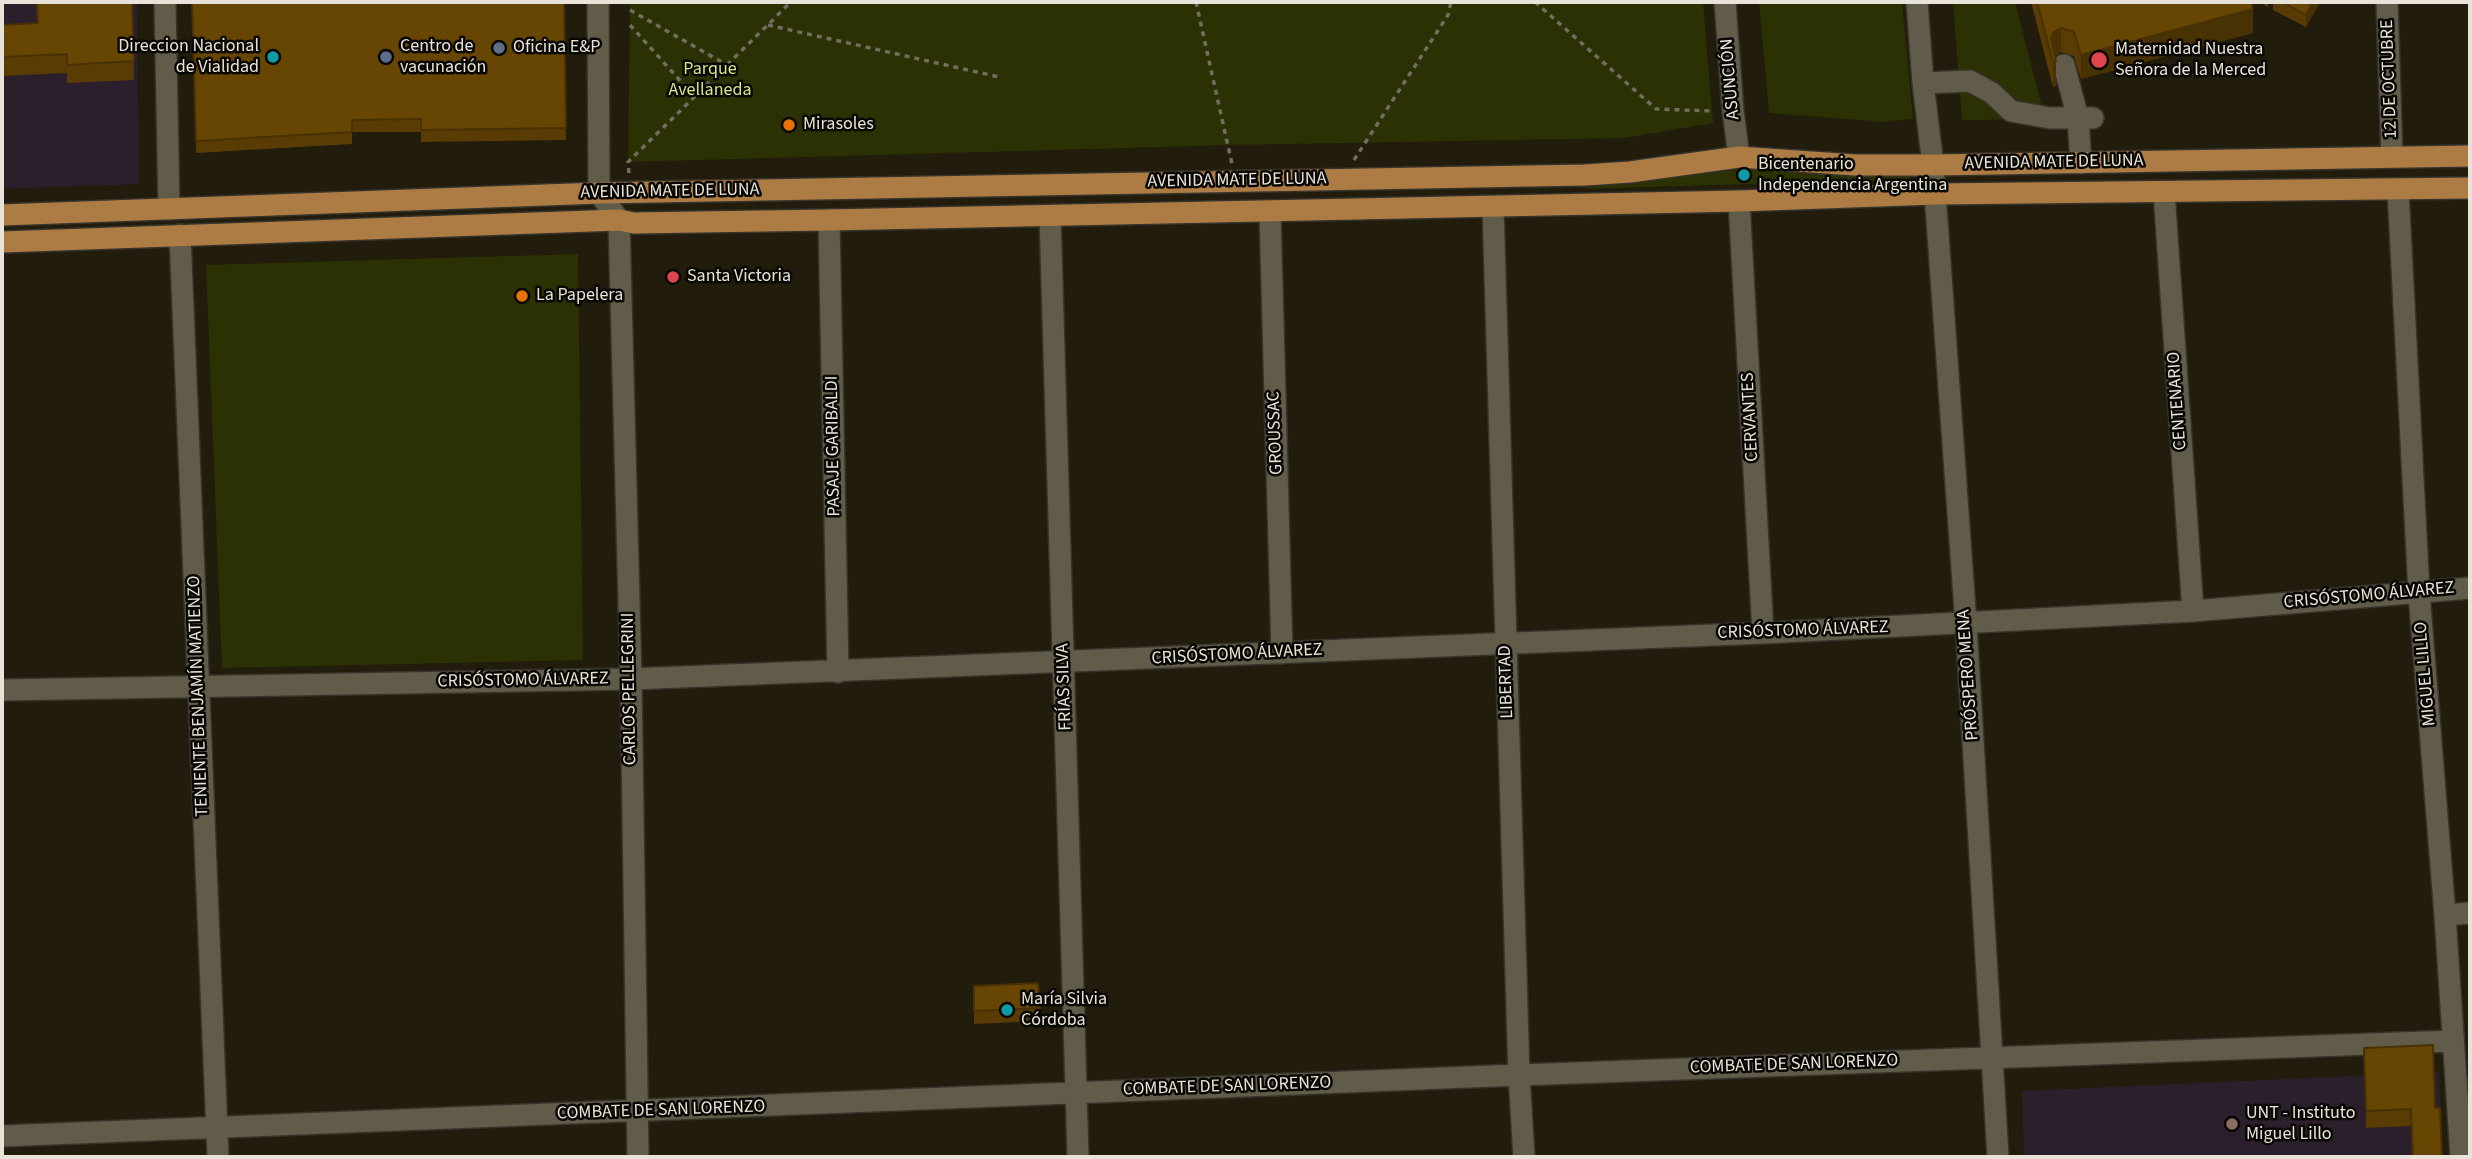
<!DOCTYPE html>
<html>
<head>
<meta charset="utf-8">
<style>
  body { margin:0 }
  #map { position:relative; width:2472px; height:1159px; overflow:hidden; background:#211c0c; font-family:"Source Sans 3",sans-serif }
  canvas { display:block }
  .frame { position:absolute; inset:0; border:4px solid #e7e3d9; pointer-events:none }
</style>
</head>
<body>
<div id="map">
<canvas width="2472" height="1159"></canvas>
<div class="frame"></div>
</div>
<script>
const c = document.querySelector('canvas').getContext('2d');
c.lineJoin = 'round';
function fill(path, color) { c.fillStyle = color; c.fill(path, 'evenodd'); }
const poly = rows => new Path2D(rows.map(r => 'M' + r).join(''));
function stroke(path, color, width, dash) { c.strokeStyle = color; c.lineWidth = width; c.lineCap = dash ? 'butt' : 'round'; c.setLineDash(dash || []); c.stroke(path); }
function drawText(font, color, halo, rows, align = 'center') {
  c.font = font + ' "Source Sans 3",sans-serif'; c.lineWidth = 5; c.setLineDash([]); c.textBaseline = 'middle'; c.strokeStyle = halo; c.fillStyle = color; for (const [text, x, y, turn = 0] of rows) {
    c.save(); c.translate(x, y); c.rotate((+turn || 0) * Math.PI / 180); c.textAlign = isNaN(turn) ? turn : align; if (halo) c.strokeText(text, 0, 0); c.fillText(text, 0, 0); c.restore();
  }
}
fill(poly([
  [2,2,137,2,139,184,2,189],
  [2439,1072,2443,1157,2024,1157,2022,1091]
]), '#2b1f2b');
fill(poly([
  [630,2,1703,2,1713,123,1624,138,1229,145,628,162],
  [1759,2,1902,2,1913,119,1884,122,1769,113],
  [1953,2,2015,2,2045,119,1962,120],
  [1747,169,1855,176,1911,175,1911,179,1586,189,1585,186],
  [578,254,583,660,222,668,206,265]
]), '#2b3102');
const minor = poly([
  [165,2,169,209],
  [598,2,599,193,619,220,631,679,638,1157],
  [1725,2,1733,111,1739,157],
  [1917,2,1923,83,1933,165,1966,624,1998,1157],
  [2387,2,2392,157],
  [2064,65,2078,118,2081,163],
  [1923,83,1970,81,1992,93,2011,111,2050,118,2093,118],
  [2398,190,2419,593,2445,915,2461,1157],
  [2164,192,2193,611],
  [1739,201,1763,633],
  [1493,207,1519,1075,1524,1157],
  [1270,212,1282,653],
  [1050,216,1078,1157],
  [829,220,838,672],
  [180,235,218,1157],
  [2,690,631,679,1763,633,2193,611,2470,588],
  [2445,915,2470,913],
  [2,1136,1519,1075,2453,1041]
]);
const major = poly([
  [2,215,599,193,1585,175,1630,172,1739,157,1855,165,1933,165,2470,156],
  [2,242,619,220,634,223,829,220,1739,201,1935,194,2470,188]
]);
stroke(minor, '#37332b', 24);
stroke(major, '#37332b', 24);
stroke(poly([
  [1196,2,1232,164],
  [1535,2,1656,109,1713,111],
  [630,10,727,65],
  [630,25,694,96],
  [768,25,999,77],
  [1354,160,1448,15,1451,2],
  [629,173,628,162,791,2]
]), '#726d60', 3.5, [5, 5]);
stroke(minor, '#615c49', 21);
stroke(major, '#ac7c44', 21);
fill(poly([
  [36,2,132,2,134,80,67,83,67,73,2,76,2,25,37,23],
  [192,2,564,2,566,140,421,142,421,132,352,132,352,144,196,153],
  [2031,2,2251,2,2253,33,2081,79,2074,56,2061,52,2055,56,2056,86,2053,87],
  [2259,2,2268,2,2268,7],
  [2273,2,2320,2,2306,27,2273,10],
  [974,986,1040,1008,1040,1021,974,1024],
  [2364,1048,2435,1108,2442,1157,2412,1157,2411,1126,2366,1128]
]), '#593c03');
fill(poly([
  [2313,2,2320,2,2306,27,2306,15],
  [2253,9,2253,33,2081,79,2081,55],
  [2061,28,2061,52,2054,56,2051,38,2054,32],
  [2056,61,2056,86,2053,87,2053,62]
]), '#483103');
const building = poly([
  [37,2,132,2,134,61,67,65,67,54,2,57,2,25,38,23,37,2],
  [192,2,564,2,566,128,421,130,421,119,352,120,352,132,196,141,192,2],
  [2037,2,2251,2,2253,9,2081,55,2074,32,2061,28,2054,32,2051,38,2056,61,2053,62,2037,2],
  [2282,2,2313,2,2306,15,2282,2],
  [1038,983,1040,1008,974,1011,974,986,1038,983],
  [2433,1045,2435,1108,2440,1108,2442,1157,2413,1157,2411,1109,2366,1111,2364,1048,2433,1045]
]);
fill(building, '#674604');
stroke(building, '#483103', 2);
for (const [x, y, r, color] of [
  [499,48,7,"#5c6f8a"],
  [273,57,7,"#0f9aa8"],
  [386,57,7,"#5c6f8a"],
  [2099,60,9,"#e0444e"],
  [789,125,7,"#e8710a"],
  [1744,175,7,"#0f9aa8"],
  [673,277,7,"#e0444e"],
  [522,296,7,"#e8710a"],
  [1007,1010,7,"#0f9aa8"],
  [2232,1124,7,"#8d6e63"]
]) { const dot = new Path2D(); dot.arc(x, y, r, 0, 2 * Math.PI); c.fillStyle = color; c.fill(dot); stroke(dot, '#090703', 2.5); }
drawText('18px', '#e7e3d9', '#090703', [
  ["Direccion Nacional",259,47,"right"],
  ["de Vialidad",259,68,"right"],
  ["Centro de",400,47],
  ["vacunación",400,68],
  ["Oficina E&P",513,48],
  ["Maternidad Nuestra",2115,50],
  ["Señora de la Merced",2115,71],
  ["Mirasoles",803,125],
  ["Bicentenario",1758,165],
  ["Independencia Argentina",1758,186],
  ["Santa Victoria",687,277],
  ["La Papelera",536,296],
  ["María Silvia",1021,1000],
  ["Córdoba",1021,1021],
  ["UNT - Instituto",2246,1114],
  ["Miguel Lillo",2246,1135]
], 'left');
drawText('18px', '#d4e489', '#090703', [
  ["Parque",710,70],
  ["Avellaneda",710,91]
]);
drawText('18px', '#e7e3d9', '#090703', [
  ["ASUNCIÓN",1731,79,-95],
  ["12 DE OCTUBRE",2390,79,-92],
  ["AVENIDA MATE DE LUNA",2054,163,-1],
  ["AVENIDA MATE DE LUNA",1237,181,-1],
  ["AVENIDA MATE DE LUNA",670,192,-1],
  ["CENTENARIO",2178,401,-94],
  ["CERVANTES",1751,417,-93],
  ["GROUSSAC",1276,433,-92],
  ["PASAJE GARIBALDI",834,446,-91],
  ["CRISÓSTOMO ÁLVAREZ",2369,596,-5],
  ["CRISÓSTOMO ÁLVAREZ",1803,631,-2],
  ["CRISÓSTOMO ÁLVAREZ",1237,655,-3],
  ["MIGUEL LILLO",2426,674,-95],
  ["PRÓSPERO MENA",1969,675,-94],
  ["CRISÓSTOMO ÁLVAREZ",523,681,-1],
  ["LIBERTAD",1507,682,-92],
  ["FRÍAS SILVA",1065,687,-92],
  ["CARLOS PELLEGRINI",630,689,-91],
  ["TENIENTE BENJAMÍN MATIENZO",199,696,-92],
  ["COMBATE DE SAN LORENZO",1794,1065,-2],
  ["COMBATE DE SAN LORENZO",1227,1087,-2],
  ["COMBATE DE SAN LORENZO",661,1111,-2]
]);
</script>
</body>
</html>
